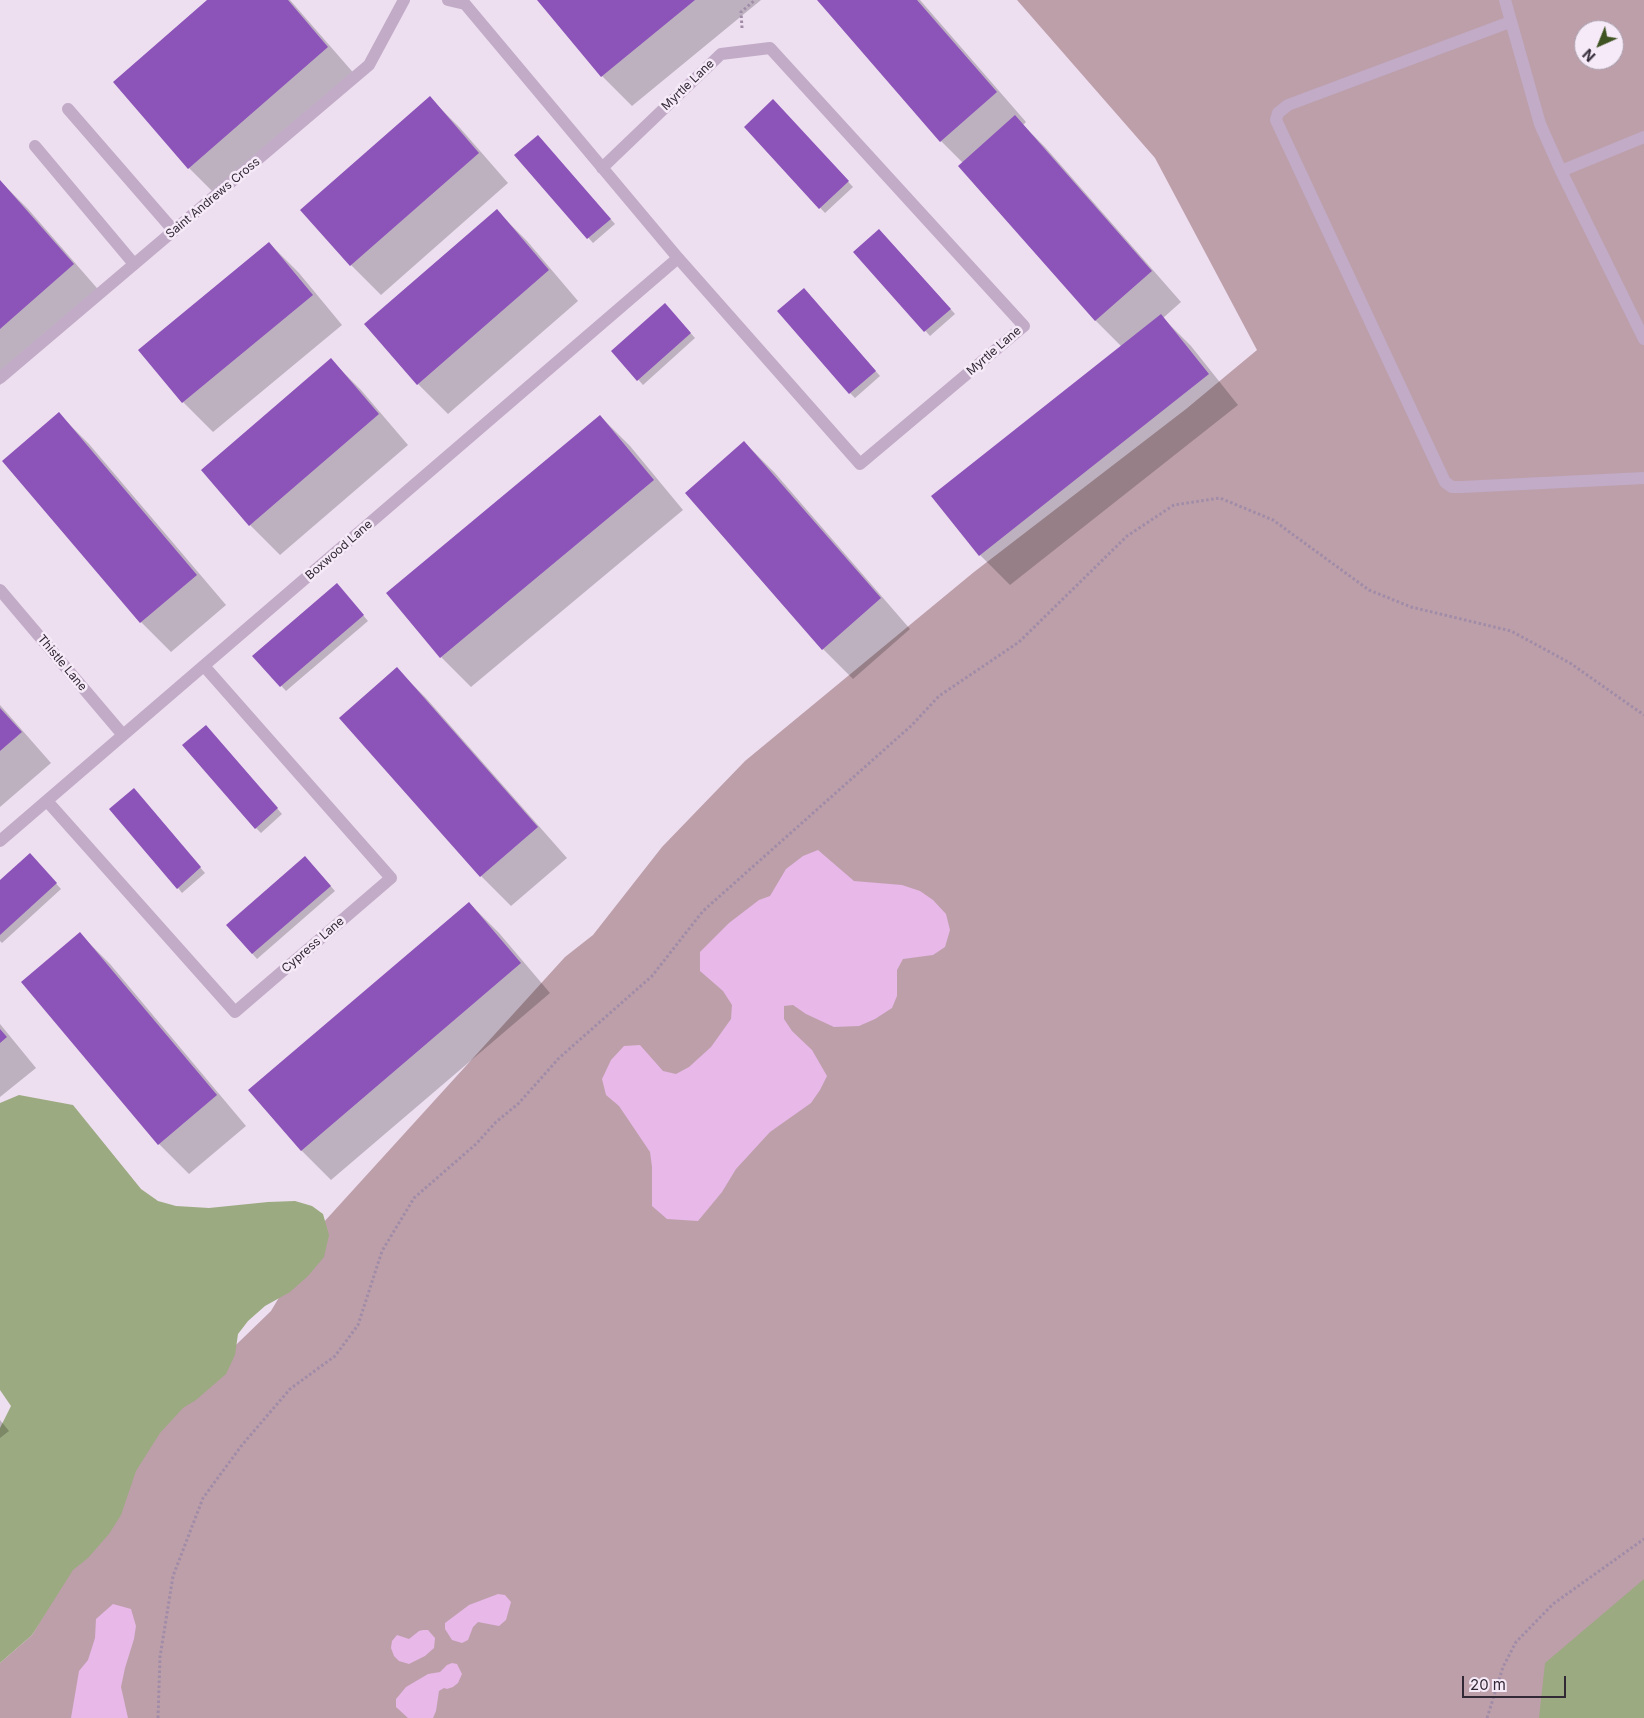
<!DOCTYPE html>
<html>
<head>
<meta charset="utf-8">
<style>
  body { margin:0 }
  #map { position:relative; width:1644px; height:1718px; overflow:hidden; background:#eddef0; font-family:Inter,sans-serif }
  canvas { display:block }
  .north { position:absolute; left:1574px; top:20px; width:50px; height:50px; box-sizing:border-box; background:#f6eaf8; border:1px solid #a79daa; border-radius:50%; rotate:224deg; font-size:14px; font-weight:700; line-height:20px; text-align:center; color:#312935 }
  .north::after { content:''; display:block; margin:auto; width:18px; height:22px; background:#405323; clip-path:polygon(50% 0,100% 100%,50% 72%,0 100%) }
  .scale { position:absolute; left:1462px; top:1676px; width:104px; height:22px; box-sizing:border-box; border:2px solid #312935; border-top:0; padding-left:6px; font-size:15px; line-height:18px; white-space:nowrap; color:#312935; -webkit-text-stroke:4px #f6eaf8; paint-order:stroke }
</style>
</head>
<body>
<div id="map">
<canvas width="1644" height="1718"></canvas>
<div class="north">N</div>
<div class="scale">20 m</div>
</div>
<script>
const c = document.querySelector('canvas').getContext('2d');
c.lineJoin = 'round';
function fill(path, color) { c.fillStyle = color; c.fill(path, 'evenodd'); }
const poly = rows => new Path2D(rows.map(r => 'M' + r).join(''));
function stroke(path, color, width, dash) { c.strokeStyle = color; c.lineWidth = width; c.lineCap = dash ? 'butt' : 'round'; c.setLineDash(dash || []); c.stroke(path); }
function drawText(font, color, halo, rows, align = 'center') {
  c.font = font + ' Inter,sans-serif'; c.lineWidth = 5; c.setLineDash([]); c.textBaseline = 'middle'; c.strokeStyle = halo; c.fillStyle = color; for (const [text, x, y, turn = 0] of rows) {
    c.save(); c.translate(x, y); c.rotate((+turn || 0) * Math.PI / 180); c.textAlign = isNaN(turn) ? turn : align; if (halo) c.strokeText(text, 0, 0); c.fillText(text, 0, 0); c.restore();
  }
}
fill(poly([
  [1017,0,1644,0,1644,1718,0,1718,0,1663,32,1635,129,1473,179,1400,271,1311,323,1223,565,957,593,935,662,847,745,761,974,572,1186,409,1257,350,1155,158],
  [1584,30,1614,30,1614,60,1584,60]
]), '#bd9faa');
fill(poly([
  [818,850,854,881,902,885,920,891,933,900,946,914,950,930,945,947,933,955,903,959,897,970,897,996,892,1008,875,1019,859,1026,834,1027,806,1014,793,1005,784,1006,784,1019,792,1031,812,1050,827,1076,820,1090,811,1103,770,1132,736,1169,722,1192,698,1221,667,1219,652,1206,652,1167,650,1152,619,1106,606,1095,602,1079,611,1060,624,1046,640,1045,663,1071,676,1074,689,1067,711,1047,731,1019,732,1005,723,991,700,971,700,952,729,923,759,900,770,896,786,869,803,856],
  [498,1594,505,1595,511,1602,506,1620,499,1626,478,1622,473,1627,468,1640,462,1643,452,1640,445,1629,445,1623,469,1605],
  [113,1604,131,1609,136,1626,134,1639,125,1668,121,1687,128,1718,71,1718,79,1671,88,1660,95,1638,96,1619],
  [423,1630,428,1630,435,1638,434,1648,425,1656,409,1664,399,1661,394,1656,391,1648,392,1641,397,1635,409,1639,419,1631],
  [452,1663,457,1664,462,1674,458,1683,453,1687,447,1689,444,1688,439,1691,436,1711,433,1718,408,1718,396,1707,396,1699,406,1687,428,1674,440,1672,447,1665]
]), '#e7b8e8');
fill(poly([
  [19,1095,73,1105,141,1189,158,1201,176,1206,209,1208,268,1202,295,1201,312,1206,323,1214,329,1235,324,1257,308,1276,290,1292,265,1306,248,1321,238,1334,235,1355,226,1374,196,1400,183,1408,160,1433,136,1471,121,1515,109,1534,88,1558,73,1570,32,1635,0,1663,0,1428,11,1406,0,1390,0,1103],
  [1644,1579,1644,1718,1539,1718,1545,1663]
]), '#9baa80');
fill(poly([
  [209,0,290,0,357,77,219,198,189,168],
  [539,0,761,0,632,106,602,76],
  [819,0,920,0,1026,122,1023,125,1045,147,1181,302,1163,318,1191,346,1238,405,1010,585,980,555,1122,347,1096,321,960,166,963,163,941,141],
  [430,98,460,128,508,183,381,295,351,265],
  [778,106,853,187,825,213,745,127],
  [542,142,615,224,593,243,516,156],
  [0,181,28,209,103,295,0,385],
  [497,211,527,241,578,301,448,414,418,384],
  [884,235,955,314,930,336,855,252],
  [269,243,299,273,342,325,213,432,183,402],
  [809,295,880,376,855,398,850,393],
  [670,310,695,338,643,385,613,351],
  [331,360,361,390,408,445,280,555,250,525],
  [59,414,89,444,226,605,171,652,141,622,4,461],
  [600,416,630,446,683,510,471,687,441,657],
  [744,442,774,472,910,629,853,679,823,649,687,493],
  [342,590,368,621,286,691,254,656],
  [396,668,426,698,567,858,511,906,481,876,341,718],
  [0,705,51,763,0,807],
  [211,732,282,814,261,833,256,828],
  [138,795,205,873,182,893,178,888],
  [35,860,61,889,2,943,0,941,0,882],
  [310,863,335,891,257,959,227,925],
  [469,903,499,933,550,993,331,1180,301,1150],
  [80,934,110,964,246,1126,189,1174,159,1144],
  [0,1024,36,1068,0,1097],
  [0,1420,9,1431,0,1438]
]), '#0003');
fill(poly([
  [207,0,288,0,328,47,188,169,113,82],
  [537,0,695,0,601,77],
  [817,0,917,0,997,92,940,142],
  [430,96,479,153,350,266,300,210],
  [773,99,849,181,819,209,744,127],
  [1015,115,1152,271,1095,321,958,166],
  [538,135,611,219,587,239,514,155],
  [0,180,74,264,0,329],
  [497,209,549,270,417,385,364,324],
  [879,229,951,309,924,332,853,252],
  [269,242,313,295,182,403,138,350],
  [804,288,876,371,849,394,777,311],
  [665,303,691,333,637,381,611,351],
  [1161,314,1209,374,979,556,931,496],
  [331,358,379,414,249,526,201,470],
  [59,412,197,575,140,623,2,461],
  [600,415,654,480,440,658,386,593],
  [744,441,881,598,822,650,685,493],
  [337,583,364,615,280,687,252,656],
  [397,667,538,827,480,877,339,718],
  [0,708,22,732,0,751],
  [206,725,278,808,255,829,182,745],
  [134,788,201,867,177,889,109,809],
  [30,853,57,883,0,935,0,880],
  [305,856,331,886,252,954,226,925],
  [469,902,521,963,301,1151,248,1090],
  [80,932,217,1095,158,1145,21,982],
  [0,1029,7,1037,0,1043]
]), '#8c53b9');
stroke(poly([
  [742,28,741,12,755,0],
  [158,1718,160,1657,173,1576,203,1498,242,1445,290,1389,335,1356,358,1325,382,1251,414,1198,476,1144,496,1122,519,1103,559,1058,652,976,703,911,912,725,939,696,1019,642,1127,536,1174,505,1220,498,1273,520,1369,590,1411,607,1511,631,1570,663,1644,715],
  [1487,1718,1503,1667,1516,1642,1553,1604,1644,1539]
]), '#a18ca8', 3, [2.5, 2.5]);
stroke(poly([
  [1505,0,1540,124,1561,171,1644,339],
  [1510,22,1288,105,1278,113,1276,120,1445,482,1452,487,1462,487,1644,478],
  [68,109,174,231],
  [35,146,134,264],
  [1561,171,1644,137]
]), '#c1abc7', 12);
stroke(poly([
  [448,0,465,4,678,258,860,464,1024,326,770,48,721,54,602,168],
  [0,378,369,65,404,0],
  [0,590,123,735],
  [47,801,235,1012,391,878,204,666],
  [0,841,678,258]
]), '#c1abc7', 12);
drawText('12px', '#312935', '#f6eaf8', [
  ["Myrtle Lane",688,85,-44],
  ["Saint Andrews Cross",213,198,-40],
  ["Myrtle Lane",994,351,-41],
  ["Boxwood Lane",339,550,-41],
  ["Thistle Lane",62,663,50],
  ["Cypress Lane",313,945,-41]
]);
</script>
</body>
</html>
